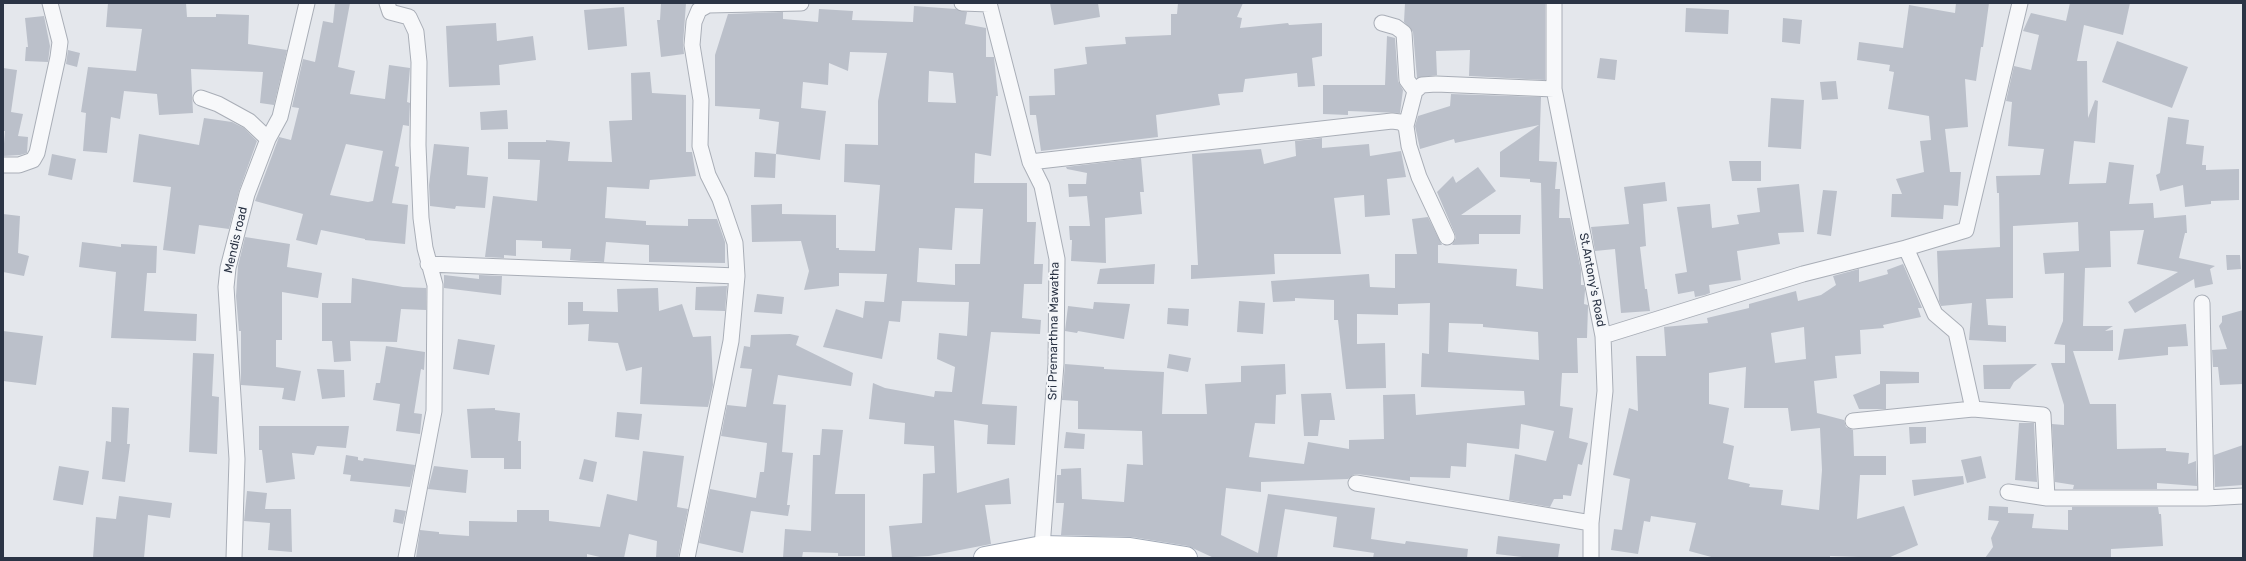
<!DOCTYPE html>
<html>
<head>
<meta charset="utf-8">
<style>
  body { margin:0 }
  #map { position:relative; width:2246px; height:561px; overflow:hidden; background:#e4e7ec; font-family:Rubik,sans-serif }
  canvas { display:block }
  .frame { position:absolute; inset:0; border:4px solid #2b3445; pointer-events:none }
</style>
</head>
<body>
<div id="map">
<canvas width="2246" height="561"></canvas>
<div class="frame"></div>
</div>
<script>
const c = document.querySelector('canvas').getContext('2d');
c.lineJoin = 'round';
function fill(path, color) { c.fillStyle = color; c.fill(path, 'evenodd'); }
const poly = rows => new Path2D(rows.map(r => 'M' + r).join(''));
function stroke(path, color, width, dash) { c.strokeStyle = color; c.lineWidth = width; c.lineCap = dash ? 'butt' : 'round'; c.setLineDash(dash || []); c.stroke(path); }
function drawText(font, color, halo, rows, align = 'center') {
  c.font = font + ' Rubik,sans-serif'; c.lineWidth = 4; c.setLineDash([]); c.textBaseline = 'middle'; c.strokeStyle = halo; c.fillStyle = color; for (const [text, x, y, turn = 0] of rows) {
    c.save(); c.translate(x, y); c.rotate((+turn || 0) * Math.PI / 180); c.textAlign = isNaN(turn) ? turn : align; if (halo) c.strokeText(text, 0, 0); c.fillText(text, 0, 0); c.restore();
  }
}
fill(poly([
  [108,3,186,3,187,17,216,17,216,14,249,15,248,44,287,50,274,105,260,103,263,72,191,69,193,113,159,115,157,94,124,91,120,119,111,117,107,153,83,151,86,113,81,112,88,67,136,71,142,29,106,27],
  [335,3,350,3,338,67,355,71,350,94,385,99,389,65,410,68,407,102,410,103,409,121,409,126,403,125,395,166,399,167,392,203,408,205,405,244,365,240,365,239,321,230,317,245,296,240,303,214,255,201,279,137,291,140,299,108,292,107,303,59,315,62,323,21,333,23],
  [346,144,383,151,373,201,368,202,330,195],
  [661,3,686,3,683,44,684,54,661,57,657,20,660,20],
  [1050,3,1098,3,1100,17,1054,25],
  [1178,3,1243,3,1237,17,1242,18,1240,28,1288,23,1289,25,1322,23,1322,56,1312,58,1315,86,1298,87,1297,73,1245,79,1243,92,1218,94,1220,105,1156,115,1158,137,1041,151,1036,115,1030,115,1029,96,1055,95,1054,69,1087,64,1085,47,1126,44,1125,37,1171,35,1171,14,1177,14],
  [1405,3,1545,3,1545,80,1469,76,1470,50,1436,51,1437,75,1417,78,1413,32,1404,22],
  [1956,3,1989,3,1983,47,1981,47,1976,81,1965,79,1968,127,1945,129,1950,172,1961,172,1958,206,1944,205,1943,219,1891,217,1892,194,1902,194,1896,179,1924,172,1920,141,1931,140,1929,116,1888,109,1894,72,1889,71,1890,65,1857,60,1859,42,1903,48,1909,5,1955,13],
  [2070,3,2130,3,2123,35,2084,25,2077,61,2087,61,2088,118,2095,100,2098,101,2095,143,2074,141,2069,184,2106,183,2109,162,2134,165,2129,204,2153,203,2154,218,2186,215,2187,233,2185,233,2179,258,2215,266,2210,269,2213,284,2195,288,2194,279,2135,313,2128,302,2178,272,2137,264,2144,230,2110,231,2111,267,2085,268,2083,326,2113,326,2105,331,2113,330,2113,351,2073,351,2090,404,2116,404,2117,449,2166,448,2166,451,2189,453,2188,464,2196,461,2197,486,2157,483,2157,489,2073,489,2074,485,2055,482,2052,424,2064,425,2064,405,2051,363,2065,363,2065,345,2054,344,2063,321,2064,273,2045,274,2043,253,2079,251,2078,222,2013,226,2013,298,1986,299,1988,325,2006,326,2006,342,1969,340,1972,303,1941,306,1939,301,1937,251,2000,247,1999,193,1997,193,1996,176,2040,175,2044,149,2008,146,2012,102,2006,101,2014,66,2031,70,2039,35,2023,31,2031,13,2066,21],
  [914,6,956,9,967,12,965,24,986,28,986,57,994,57,998,96,996,96,991,156,975,153,974,183,1027,183,1027,222,1036,222,1034,264,1043,264,1042,284,1024,284,1022,318,1041,320,1040,334,991,332,982,404,1017,406,1015,445,987,444,988,425,954,420,957,493,1009,478,1011,504,985,505,991,544,929,556,892,558,889,526,922,523,923,474,935,473,934,446,904,444,905,423,869,419,873,383,885,388,934,397,935,391,952,392,955,367,937,359,939,333,967,336,969,302,902,301,900,322,889,321,882,359,823,347,836,309,863,318,865,301,884,302,887,274,839,273,839,286,804,290,809,271,801,241,752,242,751,205,782,204,782,214,836,215,836,248,839,248,839,250,875,251,880,185,844,182,845,144,878,145,878,101,887,53,850,52,848,71,829,63,828,85,803,82,801,108,826,111,820,160,776,154,775,178,754,177,755,152,776,154,779,122,759,119,760,109,715,106,715,55,728,14,783,12,783,19,818,22,819,9,853,11,852,20,913,22],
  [929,71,953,73,956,103,928,102],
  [955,208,983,209,980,264,955,264,955,285,917,282,919,248,952,250],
  [624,7,627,46,588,50,584,10],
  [1686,8,1729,10,1728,34,1685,32],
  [44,16,50,46,48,62,25,61,26,47,28,47,25,18],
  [1783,18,1802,20,1800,44,1782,42],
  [496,23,497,41,533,36,536,60,499,65,500,85,449,87,446,26],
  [1387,36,1395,38,1398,81,1403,90,1400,113,1348,111,1348,115,1323,114,1323,85,1385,85],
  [2117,41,2188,67,2172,108,2102,82],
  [68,50,80,53,77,67,66,64],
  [1600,58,1617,60,1615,80,1597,78],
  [3,68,17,70,11,112,23,114,18,136,28,137,27,153,20,155,3,156,5,131,3,131],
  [650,72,652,93,686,95,686,152,692,152,696,176,650,180,649,189,607,187,605,218,646,221,646,225,688,226,688,219,717,219,725,242,725,263,649,262,649,245,606,242,604,262,581,261,570,260,571,249,542,248,542,241,516,240,516,256,504,255,504,258,485,257,493,196,537,201,540,160,508,159,508,142,546,142,546,140,570,142,568,161,612,162,609,121,632,120,631,73],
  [1836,81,1838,99,1822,100,1820,82],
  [1451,94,1541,97,1539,161,1557,162,1555,189,1560,189,1559,218,1570,218,1581,270,1581,285,1584,285,1585,290,1584,304,1588,305,1588,307,1587,338,1577,338,1578,373,1562,373,1560,406,1573,408,1569,438,1588,443,1582,465,1578,464,1571,496,1563,495,1563,499,1554,499,1550,507,1509,500,1515,454,1546,461,1554,431,1521,424,1519,449,1467,443,1466,467,1451,466,1450,478,1410,477,1410,481,1357,474,1353,475,1348,479,1261,482,1261,492,1226,488,1221,535,1258,553,1268,494,1375,508,1371,539,1405,544,1406,541,1468,549,1467,558,1373,558,1374,553,1333,547,1337,517,1285,509,1277,558,1214,558,1188,546,1132,537,1061,535,1064,503,1056,503,1057,475,1061,475,1061,469,1081,468,1082,499,1124,502,1127,464,1143,465,1142,431,1078,429,1078,401,1062,400,1065,364,1104,367,1104,369,1164,372,1162,414,1207,414,1205,384,1241,382,1241,366,1285,364,1286,394,1276,395,1275,424,1255,423,1249,457,1304,464,1308,442,1349,449,1349,440,1384,439,1383,395,1415,394,1416,415,1525,405,1524,391,1421,387,1422,353,1429,354,1430,303,1398,304,1398,315,1357,314,1357,344,1385,343,1386,388,1346,389,1338,320,1334,320,1334,300,1295,298,1295,301,1273,302,1271,281,1369,274,1370,287,1395,288,1395,254,1417,254,1412,219,1428,217,1442,245,1438,245,1438,263,1517,269,1516,286,1543,289,1541,183,1530,182,1530,179,1500,177,1500,152,1539,125,1455,143,1454,139,1420,149,1415,126,1418,116,1450,106],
  [1449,323,1483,324,1483,327,1538,332,1539,360,1448,352],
  [1771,98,1804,100,1801,149,1768,147],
  [507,110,508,129,481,130,480,112],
  [2168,117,2189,120,2186,144,2204,146,2202,165,2206,165,2206,170,2239,169,2239,200,2211,201,2211,204,2185,207,2183,185,2160,191,2156,175,2160,173],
  [204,118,232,122,244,128,257,141,239,191,229,229,199,225,195,254,163,250,171,187,133,182,139,134,199,145],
  [1322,138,1322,148,1369,144,1370,156,1401,151,1406,177,1387,179,1390,215,1365,217,1364,195,1334,198,1341,254,1274,254,1275,274,1191,279,1191,265,1198,265,1192,154,1261,149,1264,164,1296,156,1295,141],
  [434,144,469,147,467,175,488,177,485,208,456,206,455,209,430,206,429,185],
  [52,154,76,159,72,180,48,175],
  [1141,158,1144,192,1140,192,1142,214,1105,218,1106,263,1071,261,1072,240,1070,240,1069,226,1090,226,1087,196,1069,197,1068,184,1086,184,1087,173,1067,169,1066,167],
  [1729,161,1761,161,1761,181,1732,181],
  [1478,167,1496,191,1461,215,1521,215,1520,234,1479,234,1479,244,1452,245,1456,238,1455,234,1437,192,1453,176,1456,183],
  [1665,182,1667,201,1643,204,1646,246,1640,247,1645,289,1647,289,1650,311,1621,313,1615,249,1595,251,1591,227,1629,224,1624,187],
  [1799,184,1804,232,1778,233,1780,244,1737,251,1741,280,1709,285,1710,293,1705,295,1695,297,1694,291,1678,294,1675,274,1687,272,1677,207,1710,204,1712,228,1739,224,1737,215,1760,212,1757,188],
  [1823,190,1837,191,1831,236,1817,234],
  [3,214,20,216,18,253,29,256,24,276,3,272],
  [245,237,290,244,287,267,322,273,318,298,282,292,282,340,276,340,276,367,301,371,295,401,282,399,284,388,241,385,241,331,239,331,236,296,238,266],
  [82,242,121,247,121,244,157,246,156,273,147,273,144,311,197,314,196,341,111,338,116,272,79,267],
  [2226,255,2240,255,2241,269,2227,270],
  [1155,264,1154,284,1097,284,1100,269],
  [1903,264,1922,308,1918,308,1921,317,1883,325,1884,328,1860,330,1861,354,1835,356,1837,378,1814,381,1817,413,1844,420,1846,427,1853,430,1854,456,1886,456,1886,475,1860,475,1857,519,1904,506,1918,545,1888,558,1830,556,1830,558,1715,558,1689,551,1696,523,1651,516,1650,522,1644,521,1638,554,1611,550,1614,529,1622,530,1630,479,1613,475,1629,408,1638,411,1636,356,1666,356,1664,327,1708,323,1707,318,1749,308,1749,304,1796,291,1798,301,1821,295,1836,285,1833,276,1859,269,1859,282,1888,274,1887,270],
  [1804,327,1806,359,1775,363,1771,333],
  [1746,367,1744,408,1788,408,1791,431,1820,428,1822,470,1819,510,1781,505,1783,490,1749,487,1750,484,1728,479,1734,446,1723,443,1729,408,1709,404,1709,373],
  [444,275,479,279,479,275,502,276,501,295,444,288],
  [352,278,403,287,426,288,426,310,401,309,397,342,350,341,351,361,334,362,332,341,322,341,322,303,351,303],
  [727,286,725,311,695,310,696,287],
  [658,288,659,311,682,304,693,337,711,336,713,385,708,407,640,404,642,367,626,371,618,343,588,341,589,324,568,325,568,302,583,302,583,311,618,312,617,289],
  [757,294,784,297,782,314,754,312],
  [1239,301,1265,303,1263,334,1237,332],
  [1094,302,1130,304,1124,339,1078,331,1077,333,1065,331,1068,306,1093,309],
  [1168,308,1189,309,1188,326,1167,324],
  [2243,310,2243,384,2220,385,2218,367,2213,367,2212,350,2227,349,2219,326,2222,322,2222,316],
  [2186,324,2188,346,2168,347,2168,355,2118,360,2124,329],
  [3,331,43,336,36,385,3,381],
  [790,334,799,336,796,345,853,373,851,386,778,375,773,404,786,405,782,452,793,453,787,505,790,505,788,516,751,511,743,553,699,543,710,489,756,498,760,472,764,472,767,443,721,436,727,405,746,407,752,369,740,368,744,346,750,347,751,335],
  [458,339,495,345,489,375,453,369],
  [386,346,425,352,424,370,421,369,414,413,422,414,420,434,396,431,400,404,373,400,376,383,380,383],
  [193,353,214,354,212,396,219,397,217,454,189,452],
  [1169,354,1191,358,1188,372,1167,368],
  [2037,364,2014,382,2010,389,1984,389,1983,365],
  [317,369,344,370,345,397,322,399],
  [1880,371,1919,372,1919,383,1886,384,1886,409,1859,409,1853,395,1880,384],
  [1331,393,1335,420,1320,420,1318,436,1304,436,1301,394],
  [112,407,129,408,127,444,130,444,125,482,102,479,106,441,111,442],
  [495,408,495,410,520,413,518,441,521,441,521,469,504,469,504,458,471,458,467,409],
  [617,412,642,414,639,440,615,437],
  [2019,423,2034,423,2037,482,2015,480],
  [259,426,349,426,346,448,317,446,314,455,292,453,295,479,266,483,262,450,259,450],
  [1909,427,1926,427,1926,443,1910,444],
  [822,429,843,430,835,494,865,494,865,556,838,556,838,553,803,552,802,558,783,558,785,529,811,531,813,455,820,455],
  [1066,432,1085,434,1084,449,1064,448],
  [2243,445,2243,485,2215,487,2214,455],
  [643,451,684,456,677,507,688,509,678,558,656,558,657,541,629,534,624,558,604,558,587,554,587,558,416,558,420,530,439,532,439,534,469,536,469,521,517,522,517,510,549,510,549,521,600,527,607,494,637,501],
  [346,455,358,457,358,460,363,461,364,458,415,465,410,487,350,481,351,475,343,474],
  [1981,456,1986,478,1967,483,1961,460],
  [584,459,597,462,593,482,579,479],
  [59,466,89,471,83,505,53,500],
  [434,466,468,470,466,493,428,489],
  [1963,476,1964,484,1914,496,1912,480],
  [247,491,267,493,265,509,291,509,292,552,268,550,270,523,244,521],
  [119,496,172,503,170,518,148,515,144,558,93,558,96,517,116,519],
  [1989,506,2008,507,2008,513,2034,514,2032,528,2068,530,2068,510,2072,510,2072,507,2158,507,2159,514,2161,514,2163,546,2111,549,2111,558,1985,558,1993,547,1991,538,1999,521,1988,520],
  [395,509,406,511,403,524,393,522],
  [1498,536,1560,544,1558,558,1531,558,1496,554]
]), '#bbc0ca');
const street = poly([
  [387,3,390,12,409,17,416,32,419,62,418,145,421,218,425,248,435,285,434,411,406,558],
  [962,3,989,4],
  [989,3,1030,162,1042,186,1057,259,1056,364,1042,547],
  [1554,3,1554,89,1603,336,1605,391,1591,523,1591,558],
  [1382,23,1396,27,1404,33,1407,80,1415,91],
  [201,98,218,104,249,121,268,139],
  [1030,162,1392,121,1400,122,1406,126],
  [3,165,19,165,33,160,37,153,58,57,60,42,50,3],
  [1447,237,1419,177,1409,146,1406,126,1415,91,1422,85,1436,84,1554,89],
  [428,264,737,276],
  [2202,303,2206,498],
  [1603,336,1803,274,1906,248],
  [1973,409,1956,332,1935,314,1906,248,1966,230,2020,3],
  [1853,421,1973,409,2043,415,2047,498],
  [1356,483,1591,523],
  [2008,492,2047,498,2206,498,2243,496],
  [234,558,237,459,226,287,228,268,247,194,268,139,280,117,307,3],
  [687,558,731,341,737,276,735,243,720,199,708,175,700,146,701,100,692,45,694,22,699,10,708,5,801,3]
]);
const primary = poly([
  [985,558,1042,547,1130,549,1186,558]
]);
stroke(street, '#a9aeb7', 17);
stroke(primary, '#a3abb8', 24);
stroke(street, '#f7f8fa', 15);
stroke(primary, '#fff', 22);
drawText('12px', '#2b3445', '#f4f6f9', [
  ["Mendis road",236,240,-77],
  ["St.Antony's Road",1592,280,79],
  ["Sri Premarthna Mawatha",1054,331,-89]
]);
</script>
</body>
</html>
